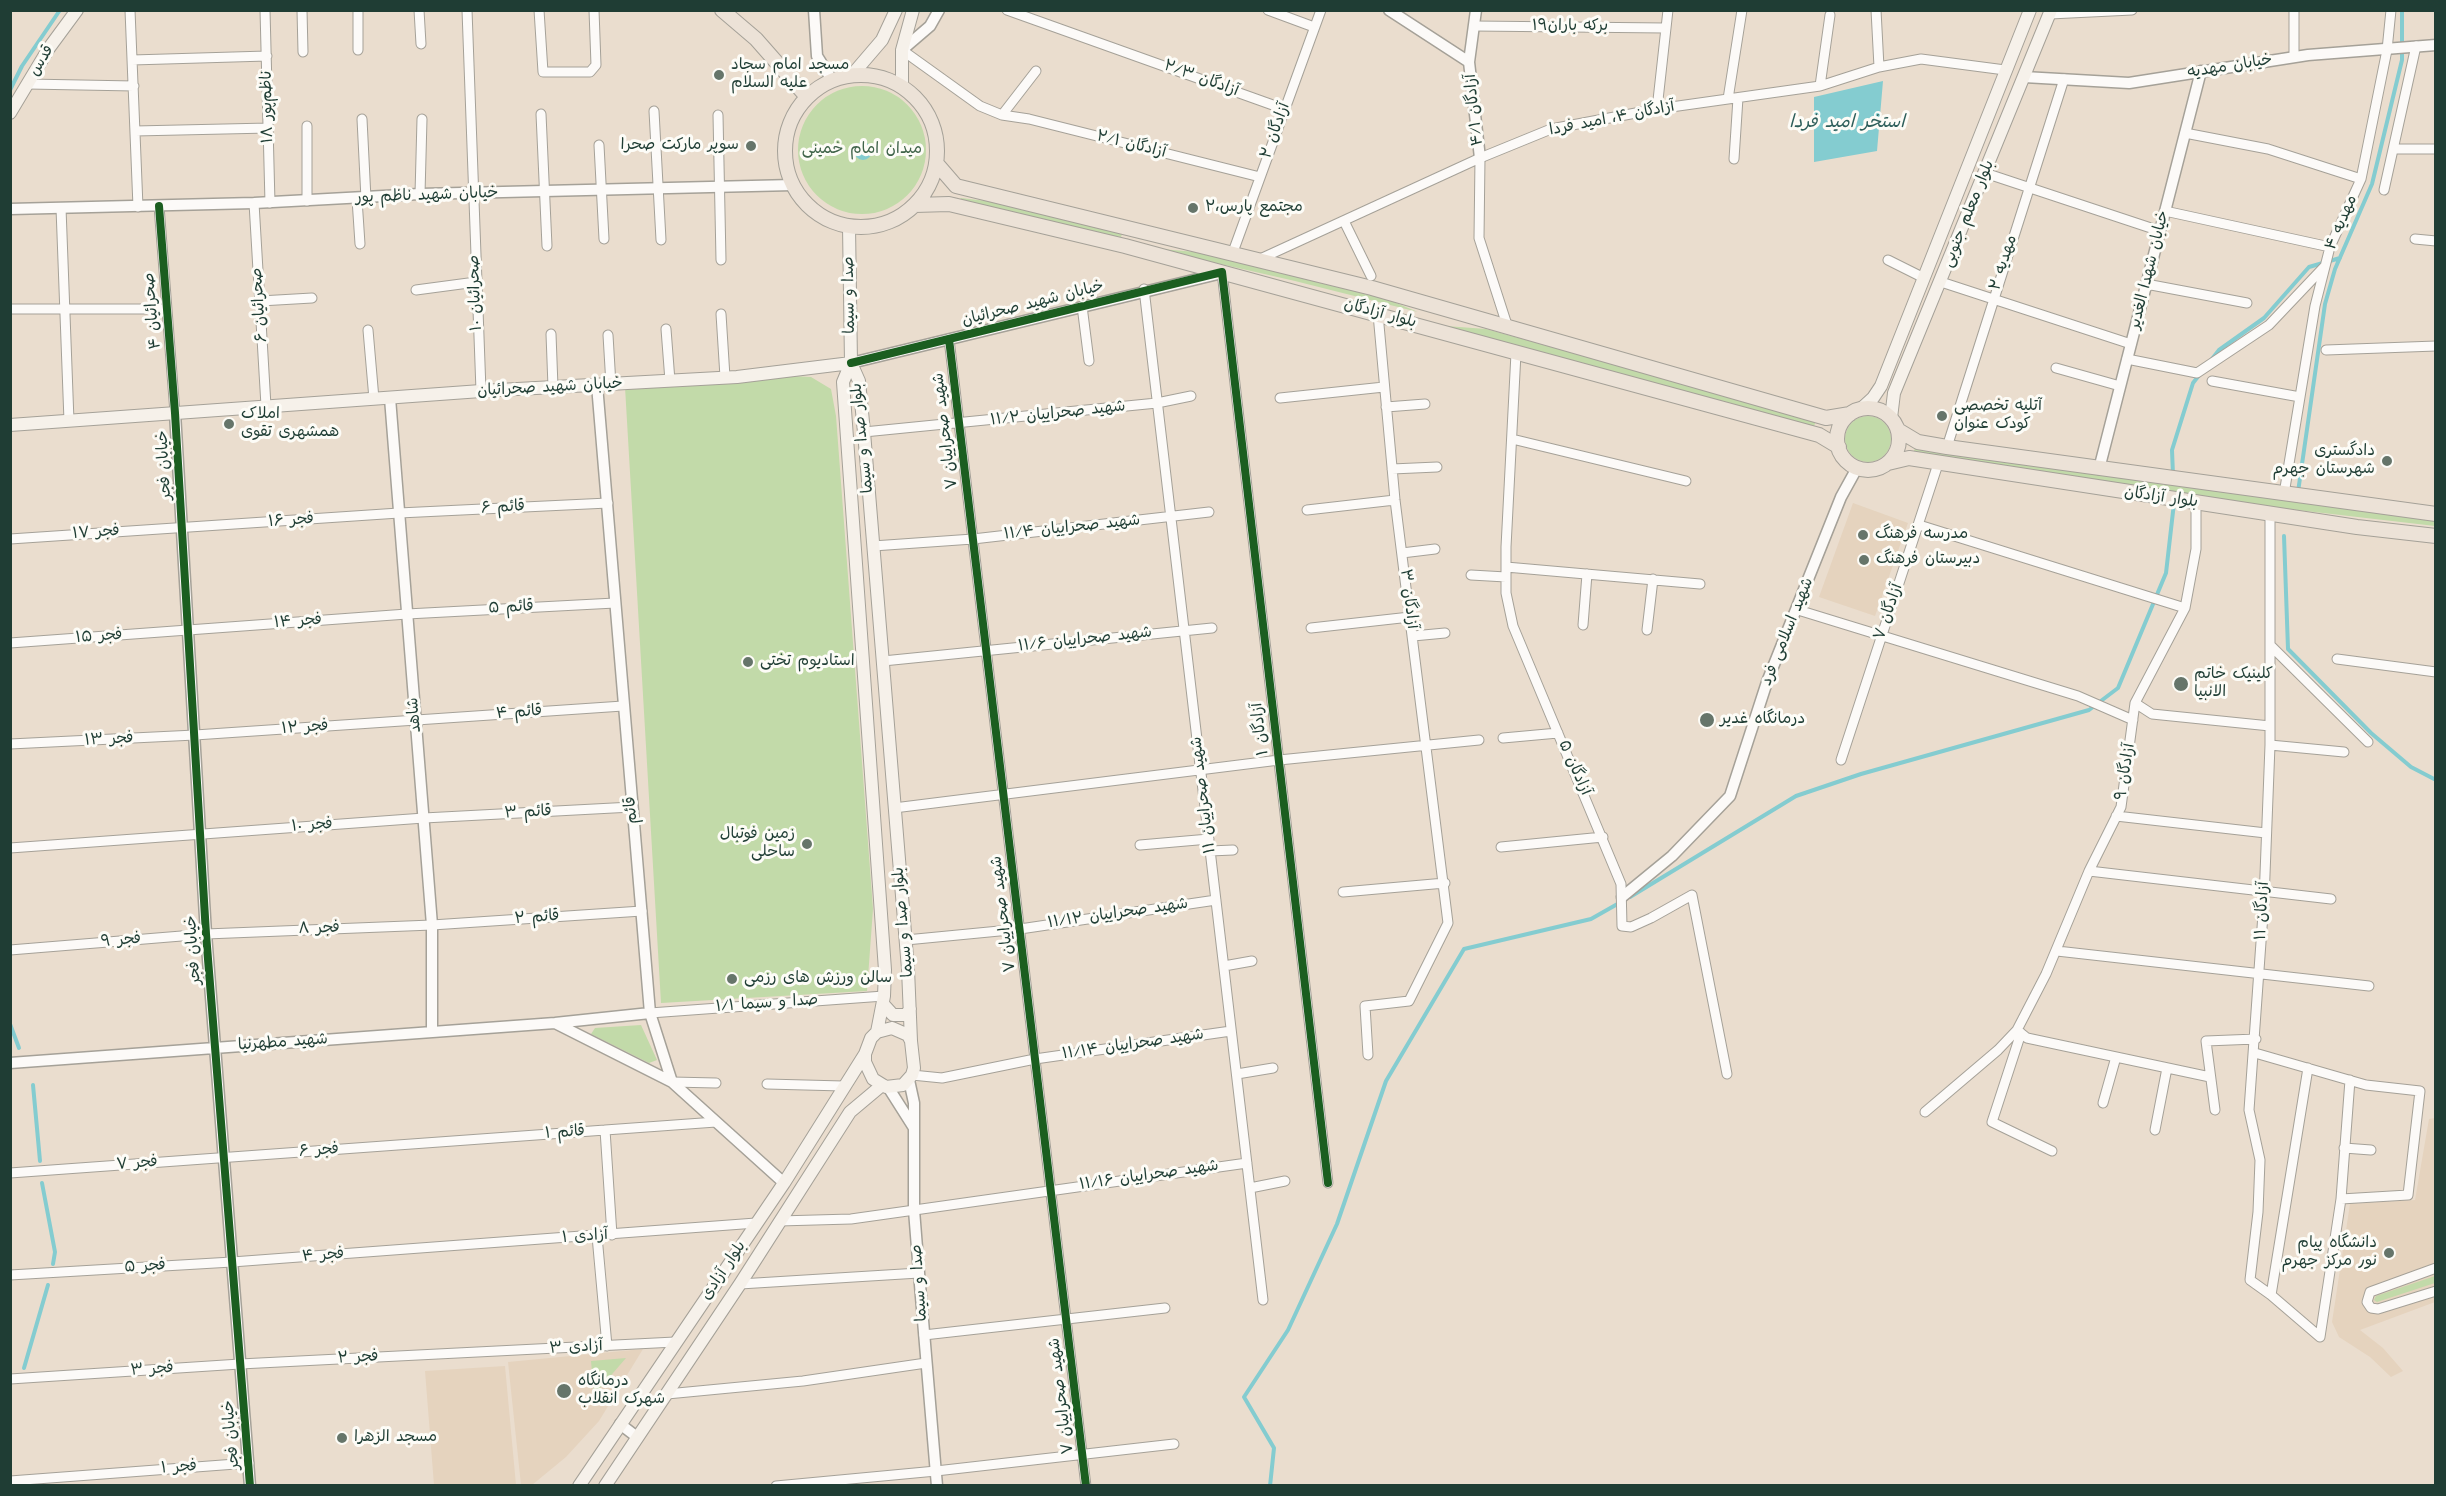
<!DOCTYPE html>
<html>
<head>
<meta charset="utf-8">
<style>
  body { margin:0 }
  #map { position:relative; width:2446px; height:1496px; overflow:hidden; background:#eaddce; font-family:"Architects Daughter",sans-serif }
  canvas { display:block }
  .frame { position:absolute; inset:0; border:12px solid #1f3d34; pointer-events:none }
</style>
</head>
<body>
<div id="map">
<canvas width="2446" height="1496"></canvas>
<div class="frame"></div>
</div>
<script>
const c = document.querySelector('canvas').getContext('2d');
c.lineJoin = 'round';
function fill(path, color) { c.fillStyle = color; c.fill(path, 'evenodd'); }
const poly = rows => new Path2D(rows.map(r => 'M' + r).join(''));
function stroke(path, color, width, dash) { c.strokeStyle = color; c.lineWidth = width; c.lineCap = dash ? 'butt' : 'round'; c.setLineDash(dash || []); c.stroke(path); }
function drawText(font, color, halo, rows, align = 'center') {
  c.font = font + ' "Architects Daughter","Playpen Sans Arabic",sans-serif'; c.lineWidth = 6; c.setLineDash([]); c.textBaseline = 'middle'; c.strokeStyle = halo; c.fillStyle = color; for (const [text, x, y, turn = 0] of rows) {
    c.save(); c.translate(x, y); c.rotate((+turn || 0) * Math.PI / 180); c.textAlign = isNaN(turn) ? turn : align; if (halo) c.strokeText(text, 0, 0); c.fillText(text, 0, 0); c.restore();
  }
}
fill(poly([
  [1853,503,1908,523,1875,616,1819,597],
  [2435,1118,2435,1302,2360,1330,2383,1348,2403,1371,2391,1377,2370,1357,2339,1337,2332,1322,2350,1204,2415,1200,2429,1119],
  [643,1349,599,1421,566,1457,532,1485,521,1485,508,1362],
  [505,1366,516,1485,434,1485,425,1371]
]), '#e5d3be');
fill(poly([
  '798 150a64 64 0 1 1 128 0a64 64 0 1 1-128 0Z',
  [961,198,987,201,1122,234,1121,237,1072,229,959,201],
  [1150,248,1196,252,1389,300,1418,312,1295,281],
  [1446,326,1486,329,1816,420,1813,430],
  [792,376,811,377,831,389,836,416,873,909,867,991,661,1003,625,387],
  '1845 439a23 23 0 1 1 46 0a23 23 0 1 1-46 0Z',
  [1916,446,2435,519,2435,526,2280,508,1913,453],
  [641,1025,657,1060,649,1063,591,1034,595,1028],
  [2435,1276,2435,1283,2377,1302,2374,1300,2376,1296],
  [626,1358,594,1395,591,1361]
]), '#c2daa9');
fill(poly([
  [1883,81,1877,151,1814,162,1814,97],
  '854 151a9 9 0 1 1 18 0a9 9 0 1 1-18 0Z'
]), '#84ccd0');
stroke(poly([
  [10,90,22,66,60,10],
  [2212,359,2219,350,2264,318,2309,267,2340,258],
  [2173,475,2172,450,2193,383,2200,374],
  [2298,492,2325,304,2335,269,2372,184,2402,60,2402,10],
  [2284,536,2288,649,2371,733,2411,767,2436,780],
  [1630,897,1796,796,1861,774,2089,710,2118,688,2166,573,2174,503],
  [10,1024,19,1048],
  [33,1085,40,1161],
  [42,1183,55,1252,53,1264],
  [24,1368,48,1285],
  [1270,1486,1274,1448,1244,1397,1288,1330,1337,1224,1386,1081,1464,949,1591,919,1621,902]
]), '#84ccd0', 4);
const minor = poly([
  [130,10,138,207],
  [265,10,270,203],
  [302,10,303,52],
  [358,10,358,50],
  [419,10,421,44],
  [467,10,481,391],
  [539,10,543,72,590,72,596,65,594,10],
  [1007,10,1284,109],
  [1268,10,1314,27],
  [1876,10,1879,67],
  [2050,14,2132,10],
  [1474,26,1665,28],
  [902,50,980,106,1002,115,1029,119,1260,177],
  [2294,57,2294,10],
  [132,60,267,56],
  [28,84,134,86],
  [1820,86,1830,15],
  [1728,99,1742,10],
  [1657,109,1668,10],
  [654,111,661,240],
  [541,114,547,246],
  [718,115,721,260],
  [1002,115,1036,71],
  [362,119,366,199],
  [307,126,307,201],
  [135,131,269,128],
  [2185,133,2268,149,2361,179],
  [599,145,604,239],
  [2394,149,2436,149],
  [1480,158,1479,238,1508,328],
  [1734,159,1738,98],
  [1985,173,2160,231],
  [2384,190,2416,46],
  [420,194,422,119],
  [357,199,360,244],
  [254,203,266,406],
  [159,206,175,413],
  [61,208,69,421],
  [2165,211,2330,247],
  [1344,221,1371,276],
  [2415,239,2436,241],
  [1233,252,1321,10],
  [1260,259,1480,158,1551,129,1657,109,1820,86,1879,67,1921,59,2005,70],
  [1888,260,1924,278],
  [1222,272,1328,1183],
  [1941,282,2131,344],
  [2146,284,2247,303],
  [1144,289,1263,1300],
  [416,290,476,282],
  [260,301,312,298],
  [1082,306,1089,361],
  [10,309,167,309],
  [721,314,725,377],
  [666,329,670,381],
  [368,330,374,399],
  [551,334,553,387],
  [608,335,611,385],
  [949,339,1086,1486],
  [2326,350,2436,346],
  [1516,353,1506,547,1506,593,1513,626,1621,884,1622,926,1631,927,1651,918,1692,895,1727,1074],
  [2127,359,2197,373,2269,325,2324,267],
  [2056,368,2120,386],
  [2212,381,2300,397],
  [1280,398,1384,387],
  [1386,407,1425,404],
  [864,432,1157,403,1191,396],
  [1512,439,1686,481],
  [1947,447,2064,79],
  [1392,469,1437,467],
  [2284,494,2315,306,2330,247,2361,179,2387,50,2391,10],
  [1307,510,1395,500],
  [2270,514,2270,745,2264,900,2249,1110,2260,1160,2258,1212,2250,1280,2271,1295],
  [1919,525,2185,608],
  [10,539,399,513,608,503],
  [873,546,973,539,1209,512],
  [1402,553,1435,549],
  [1506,567,1700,584],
  [1471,575,1506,577],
  [1798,610,2078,696,2133,720],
  [1583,625,1587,574],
  [1311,628,1410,617],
  [1647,630,1653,579],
  [1413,636,1445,633],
  [10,643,407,614,615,603],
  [2271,646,2368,742],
  [2337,659,2436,672],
  [883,661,1212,628],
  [2135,703,2152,714,2270,726],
  [1503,738,1558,733],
  [10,744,195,735,623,706],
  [2270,745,2344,752],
  [1841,760,1938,464],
  [894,808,1279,760,1479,740],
  [2116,816,2266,833],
  [1140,845,1209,839],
  [1501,847,1603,837],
  [10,848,424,818,632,807],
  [1210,851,1233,850],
  [2089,871,2331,899],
  [1343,892,1445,883],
  [906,940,1020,929,1216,900],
  [10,950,206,934,432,925,642,911],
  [2057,951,2369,986],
  [1224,966,1252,961],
  [650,1013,884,996],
  [2017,1030,2027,1038,2210,1077],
  [2021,1033,1992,1122,2052,1151],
  [2255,1053,2366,1085,2420,1091,2408,1195,2341,1199,2320,1337],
  [1368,1055,1365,1006,1409,1001,1448,923,1395,500,1378,314],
  [2308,1068,2271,1295,2320,1337],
  [1237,1074,1273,1068],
  [912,1075,942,1078,1035,1059,1231,1031],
  [672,1082,716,1083],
  [767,1084,843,1086],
  [2103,1103,2116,1057],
  [2215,1110,2206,1041,2256,1039],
  [1925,1112,1998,1050,2017,1030,2046,974,2089,871,2121,807,2135,703,2185,608,2196,549,2196,503],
  [605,1130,612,1235],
  [2155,1130,2167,1068],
  [2344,1148,2371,1150],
  [10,1173,716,1122],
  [1250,1188,1285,1181],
  [2341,1199,2350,1080],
  [779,1221,851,1219,1247,1163],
  [597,1236,607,1346],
  [2436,1268,2370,1292,2367,1302,2371,1308,2378,1309,2436,1291],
  [10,1275,232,1262,756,1223],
  [740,1284,919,1273],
  [924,1335,1165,1308],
  [10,1379,240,1364,675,1342],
  [667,1394,803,1381,926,1363],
  [10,1481,249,1463],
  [776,1486,936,1471,1174,1444]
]);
const tertiary = poly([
  [814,10,817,56,832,80],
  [1389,10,1469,62],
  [1476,10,1469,62,1480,158],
  [902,50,930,26,939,10],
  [2024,77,2129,83,2308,55,2436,45],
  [10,209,254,203,420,194,793,185],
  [851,363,1222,273],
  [597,385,650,1013,672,1082,784,1183],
  [390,398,432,925,432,1032],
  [175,413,206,934,250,1486],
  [2099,469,2201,71],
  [1622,897,1672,856,1730,796,1767,682,1841,497,1857,468],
  [555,1023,672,1082],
  [10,1063,555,1023,650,1013],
  [909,1080,914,1103,914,1210,919,1273,937,1486],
  [888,1087,914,1128],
  [620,1424,637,1437]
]);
const secondary = poly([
  [852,75,882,40,896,10],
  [902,86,902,50,913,10],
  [10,113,49,48,77,10],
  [849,226,851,363,843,382,885,970,884,996,877,1032],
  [851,363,859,381,864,432,908,969,911,1041],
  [1861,409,1873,398,1881,386,2030,10],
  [1891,418,1894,393,2051,10],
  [10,425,481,391,737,377,851,363],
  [883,1004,893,1015,906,1015,910,1009],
  [892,1028,908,1035,911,1041,914,1068,912,1075,903,1085,886,1087,873,1079,865,1062,865,1054,871,1038,877,1032,892,1028],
  [579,1486,784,1183,865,1054],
  [605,1486,740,1284,850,1112,881,1086]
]);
const primary = poly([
  [722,10,756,39,807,97],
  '785 151a76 76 0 1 1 152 0a76 76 0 1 1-152 0Z',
  [937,164,956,186,1372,288,1826,418,1850,414],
  [915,205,949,204,1125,246,1819,435,1839,447],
  '1837 439a31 31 0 1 1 62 0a31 31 0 1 1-62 0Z',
  [1898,430,1918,442,1947,447,2436,514],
  [1888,463,1909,458,2357,527,2436,536]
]);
stroke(minor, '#a5a198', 11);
stroke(tertiary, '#a5a198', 13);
stroke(secondary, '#a5a198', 14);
stroke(primary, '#a5a198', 16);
stroke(minor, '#fcfaf8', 9);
stroke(tertiary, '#fcfaf8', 10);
stroke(secondary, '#f6f1ea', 12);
stroke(primary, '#ece2d7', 14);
stroke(poly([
  [159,206,175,413,206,934,250,1486],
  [949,339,1086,1486],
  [851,363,1222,272,1328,1183]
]), '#1b5e20', 8);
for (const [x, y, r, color] of [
  [719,75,6,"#66756a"],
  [751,146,6,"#66756a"],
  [1193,208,6,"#66756a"],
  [1942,416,6,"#66756a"],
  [229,424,6,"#66756a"],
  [2387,461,6,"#66756a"],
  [1863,535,6,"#66756a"],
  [1864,560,6,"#66756a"],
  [748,662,6,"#66756a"],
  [2181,684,8,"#66756a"],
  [1707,720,8,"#66756a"],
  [807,844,6,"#66756a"],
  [732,979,6,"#66756a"],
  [2389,1253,6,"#66756a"],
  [564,1391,8,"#66756a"],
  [342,1438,6,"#66756a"]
]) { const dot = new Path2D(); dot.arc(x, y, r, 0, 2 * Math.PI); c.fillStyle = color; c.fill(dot); stroke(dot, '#fdfcf7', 2); }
drawText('16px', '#1f3d34', '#fdfcf7', [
  ["برکه باران۱۹",1570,27],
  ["قدس",42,61,-59],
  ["خیابان مهدیه",2230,67,-9],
  ["آزادگان ۲/۳",1201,79,20],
  ["ناظم‌پور ۱۸",268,107,-91],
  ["آزادگان ۴/۱",1475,110,-96],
  ["آزادگان ۴، امید فردا",1612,119,-11],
  ["آزادگان ۲",1276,131,-70],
  ["آزادگان ۲/۱",1131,145,14],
  ["خیابان شهید ناظم پور",427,196,-2],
  ["بلوار معلم جنوبی",1969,214,-68],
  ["مهدیه ۴",2342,223,-67],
  ["مهدیه ۲",2004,263,-72],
  ["خیابان شهدا الغدیر",2150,270,-76],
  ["صحرائیان ۱۰",476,293,-92],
  ["صدا و سیما",850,295,-91],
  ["خیابان شهید صحرائیان",1033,304,-14],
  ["صحرائیان ۶",260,305,-94],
  ["صحرائیان ۴",153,311,-95],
  ["بلوار آزادگان",1380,314,15],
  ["خیابان شهید صحرائیان",550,388,-3],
  ["شهید صحراییان ۱۱/۲",1058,414,-6],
  ["شهید صحراییان ۷",946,431,-97],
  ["بلوار صدا و سیما",863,438,-96],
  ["خیابان فجر",165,465,-93],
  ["بلوار آزادگان",2161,498,8],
  ["قائم ۶",503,508,-3],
  ["فجر ۱۶",291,521,-4],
  ["شهید صحراییان ۱۱/۴",1072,528,-6],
  ["فجر ۱۷",96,533,-4],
  ["آزادگان ۳",1408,599,83],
  ["قائم ۵",511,608,-3],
  ["آزادگان ۷",1889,612,-71],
  ["فجر ۱۴",298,622,-4],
  ["شهید اسلامی فرد",1788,632,-68],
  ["فجر ۱۵",99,637,-4],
  ["شهید صحراییان ۱۱/۶",1085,640,-6],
  ["قائم ۴",519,713,-4],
  ["شاهد",415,715,-95],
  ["فجر ۱۲",305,728,-4],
  ["آزادگان ۱",1261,729,-97],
  ["فجر ۱۳",109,740,-3],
  ["آزادگان ۵",1574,768,66],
  ["آزادگان ۹",2126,772,-81],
  ["شهید صحراییان ۱۱",1204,795,-97],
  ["قائم",632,810,-95],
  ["قائم ۳",528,813,-3],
  ["فجر ۱۰",312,826,-4],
  ["آزادگان ۱۱",2263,911,-87],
  ["شهید صحراییان ۷",1004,914,-97],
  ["شهید صحراییان ۱۱/۱۲",1118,914,-8],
  ["قائم ۲",537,918,-4],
  ["بلوار صدا و سیما",904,922,-95],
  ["فجر ۸",319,929,-2],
  ["فجر ۹",121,941,-5],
  ["خیابان فجر",194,950,-94],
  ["صدا و سیما ۱/۱",767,1004,-4],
  ["شهید مطهرنیا",283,1043,-4],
  ["شهید صحراییان ۱۱/۱۴",1133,1045,-8],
  ["قائم ۱",565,1133,-4],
  ["فجر ۶",319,1151,-4],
  ["فجر ۷",137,1164,-4],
  ["شهید صحراییان ۱۱/۱۶",1149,1176,-8],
  ["آزادی ۱",585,1237,-4],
  ["فجر ۴",323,1256,-4],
  ["فجر ۵",145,1267,-3],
  ["بلوار آزادی",724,1271,-56],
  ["صدا و سیما",920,1283,-94],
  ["آزادی ۳",576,1348,-3],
  ["فجر ۲",358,1358,-3],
  ["فجر ۳",152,1370,-4],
  ["شهید صحراییان ۷",1062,1396,-97],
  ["خیابان فجر",232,1435,-95],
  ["فجر ۱",179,1468,-4]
]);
drawText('16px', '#1f3d34', '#fdfcf7', [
  ["مسجد امام سجاد",731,66],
  ["علیه السلام",731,84],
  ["سوپر مارکت صحرا",739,146,"right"],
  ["۲،مجتمع پارس",1205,208],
  ["آتلیه تخصصی",1954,407],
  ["کودک عنوان",1954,425],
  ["املاک",241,415],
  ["همشهری تقوی",241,433],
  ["دادگستری",2375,452,"right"],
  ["شهرستان جهرم",2375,470,"right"],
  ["مدرسه فرهنگ",1875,535],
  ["دبیرستان فرهنگ",1876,560],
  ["استادیوم تختی",760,662],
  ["کلینیک خاتم",2194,675],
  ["الانبیا",2194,693],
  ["درمانگاه غدیر",1720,720],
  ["زمین فوتبال",795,835,"right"],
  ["ساحلی",795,853,"right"],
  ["سالن ورزش های رزمی",744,979],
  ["دانشگاه پیام",2377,1244,"right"],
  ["نور مرکز جهرم",2377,1262,"right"],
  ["درمانگاه",578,1382],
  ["شهرک انقلاب",578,1400],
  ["مسجد الزهرا",354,1438]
], 'left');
drawText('16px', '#40644a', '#fdfcf7', [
  ["میدان امام خمینی",862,150]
]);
drawText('italic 18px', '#2e5f5b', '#fdfcf7', [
  ["استخر امید فردا",1847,123]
]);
</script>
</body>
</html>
